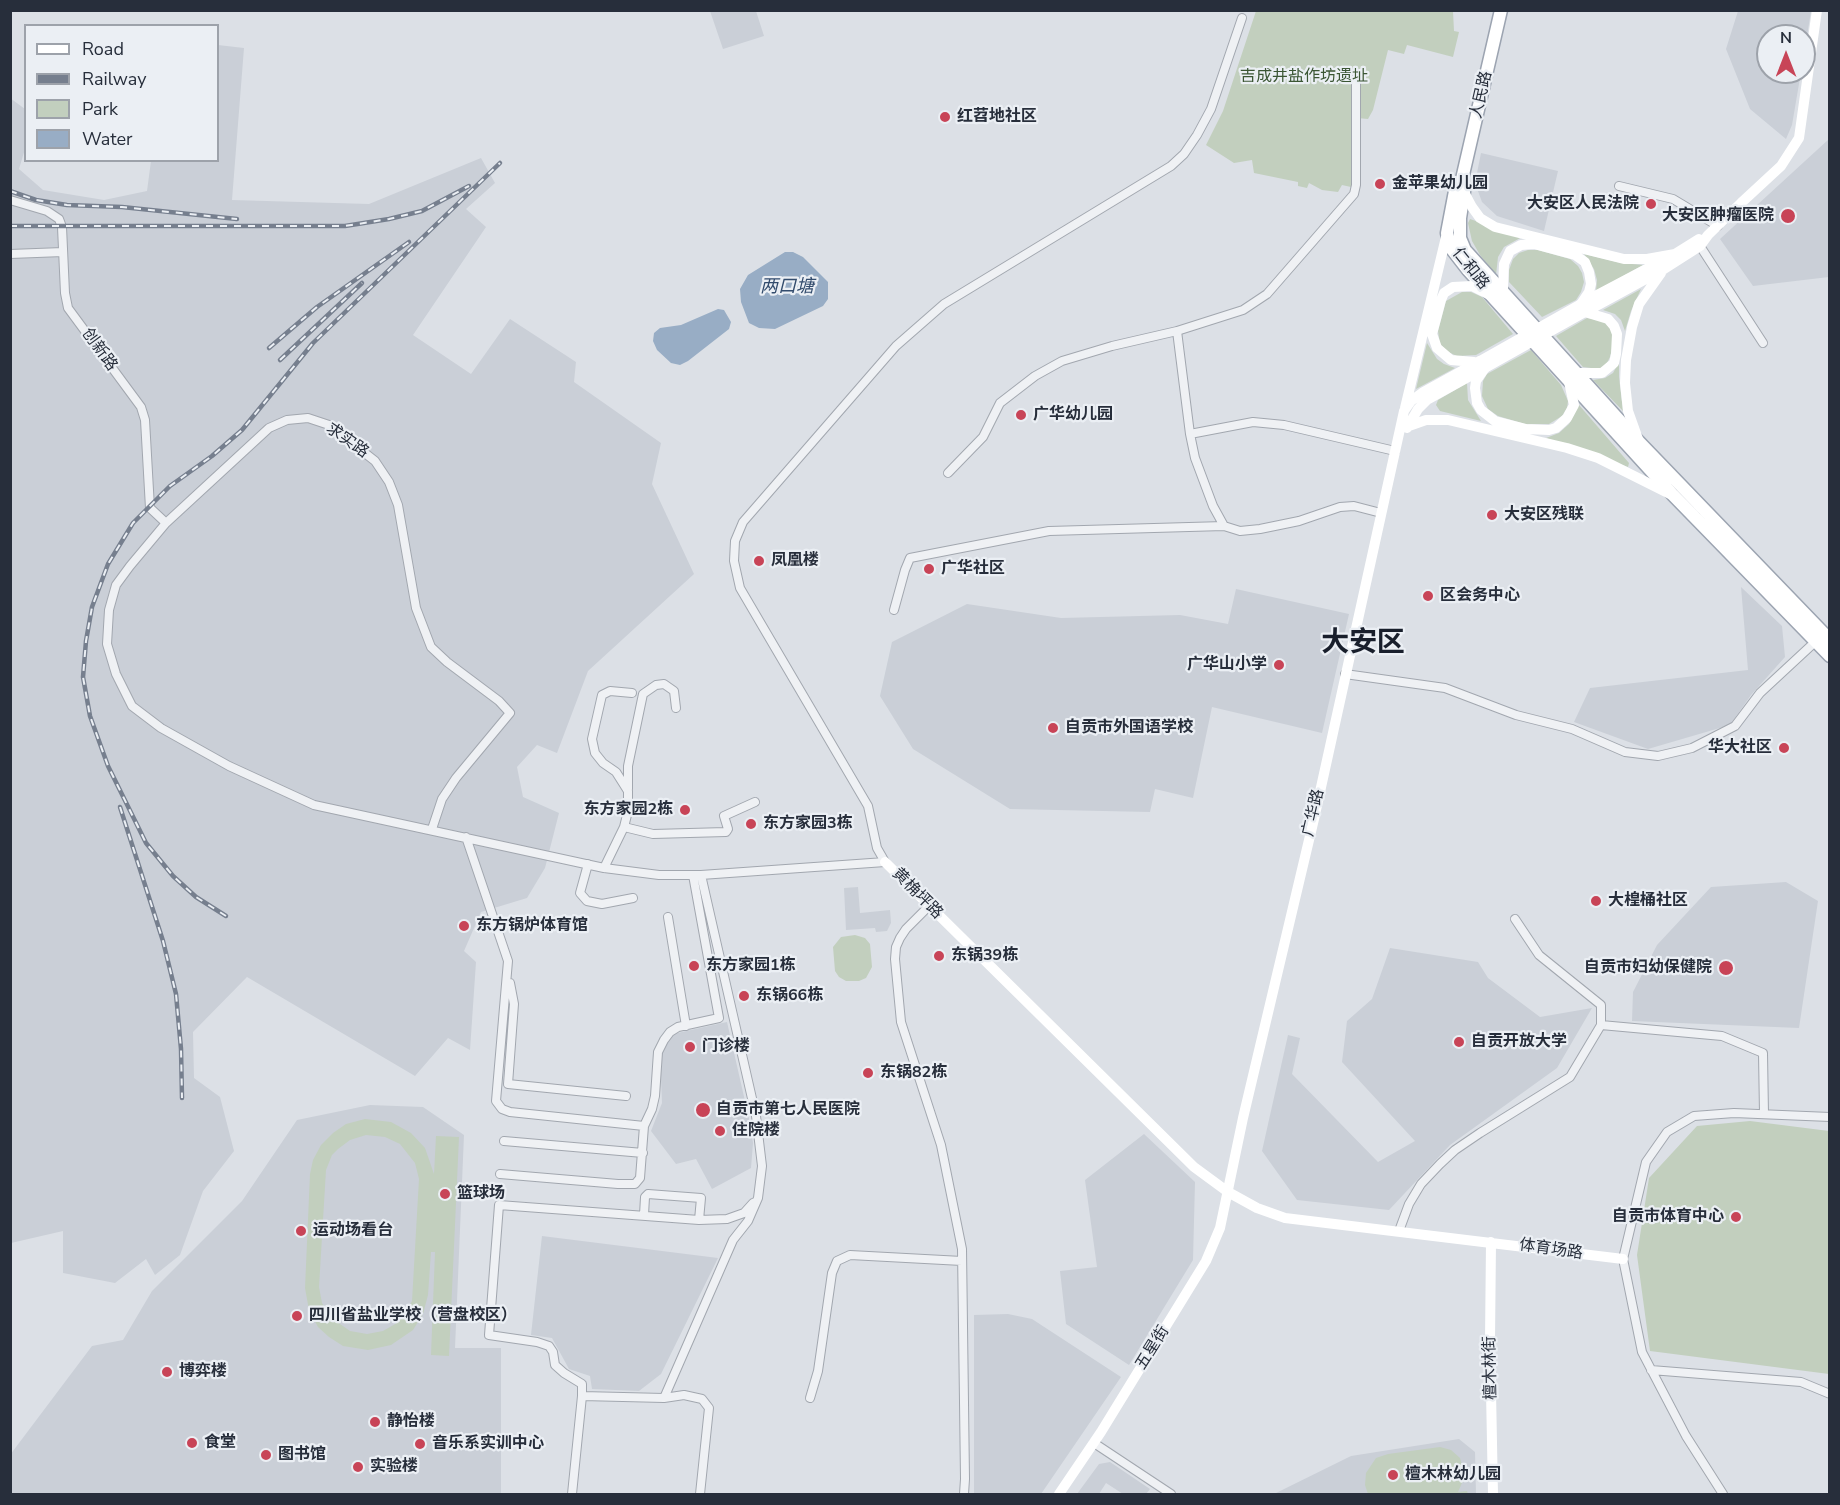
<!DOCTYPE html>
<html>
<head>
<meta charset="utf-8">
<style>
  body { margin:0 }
  #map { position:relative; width:1840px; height:1505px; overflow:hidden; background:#dce0e6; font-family:"Nunito Sans",sans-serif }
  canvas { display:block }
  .frame { position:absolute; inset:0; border:12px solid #272e3b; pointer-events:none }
  .legend { position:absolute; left:24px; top:24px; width:195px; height:138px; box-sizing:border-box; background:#ebeff4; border:2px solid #9da2aa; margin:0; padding:8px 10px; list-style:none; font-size:18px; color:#272e3b }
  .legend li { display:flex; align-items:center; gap:12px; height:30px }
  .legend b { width:30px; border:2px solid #9da2aa }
  .north { position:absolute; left:1756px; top:24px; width:60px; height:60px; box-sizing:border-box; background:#ebeff4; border:2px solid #9da2aa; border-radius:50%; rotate:0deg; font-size:16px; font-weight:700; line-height:24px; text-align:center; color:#272e3b }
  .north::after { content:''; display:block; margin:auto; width:21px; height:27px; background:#c84457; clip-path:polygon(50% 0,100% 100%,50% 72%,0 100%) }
</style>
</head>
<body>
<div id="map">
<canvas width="1840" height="1505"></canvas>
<div class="frame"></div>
<ul class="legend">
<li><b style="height:8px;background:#fff"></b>Road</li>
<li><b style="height:8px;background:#767f8e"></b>Railway</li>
<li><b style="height:16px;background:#c2cfbe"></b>Park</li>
<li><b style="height:16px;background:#98adc5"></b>Water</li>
</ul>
<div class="north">N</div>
</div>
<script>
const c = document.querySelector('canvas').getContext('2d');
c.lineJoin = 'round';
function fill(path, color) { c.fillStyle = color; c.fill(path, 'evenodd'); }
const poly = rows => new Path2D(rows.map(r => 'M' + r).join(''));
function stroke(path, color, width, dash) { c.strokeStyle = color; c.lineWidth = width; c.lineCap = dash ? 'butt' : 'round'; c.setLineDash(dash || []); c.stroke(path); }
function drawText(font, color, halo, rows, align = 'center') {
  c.font = font + ' "Nunito Sans","Noto Sans SC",sans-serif'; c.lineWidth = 4.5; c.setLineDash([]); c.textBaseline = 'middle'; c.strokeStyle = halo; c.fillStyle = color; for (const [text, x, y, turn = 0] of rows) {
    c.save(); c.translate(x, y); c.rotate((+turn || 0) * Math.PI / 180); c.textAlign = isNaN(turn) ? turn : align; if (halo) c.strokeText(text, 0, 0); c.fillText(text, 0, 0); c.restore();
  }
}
fill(poly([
  [710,11,756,11,764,36,723,49],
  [1738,11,1811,11,1804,55,1804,36,1768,36,1768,72,1801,72,1792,125,1786,139,1750,109,1726,49],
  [218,45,244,48,232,200,369,204,481,158,495,183,466,209,486,227,413,335,471,374,510,319,576,362,574,382,661,443,652,484,694,574,588,671,557,753,537,745,517,767,523,797,559,813,545,868,527,898,481,912,464,951,476,962,470,1050,448,1038,415,1076,247,977,193,1032,194,1078,220,1097,234,1151,203,1191,180,1255,155,1275,146,1259,115,1283,63,1273,63,1231,11,1243,10,98,25,109,25,149,19,169,43,190,104,200,147,191,151,161,218,160],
  [1829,139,1829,277,1753,286,1720,239],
  [1481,153,1558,171,1544,231,1497,216,1482,202,1475,183],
  [1741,587,1782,626,1785,657,1751,695,1730,725,1648,749,1574,722,1590,688,1748,670],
  [1236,589,1349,614,1322,733,1212,707,1193,798,1155,789,1150,812,1010,809,913,749,880,696,892,642,967,604,1061,618,1180,615,1228,624],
  [1786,882,1818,901,1799,1028,1632,1021,1633,992,1657,945,1711,887],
  [858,887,860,913,890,910,891,923,887,931,876,932,875,928,846,930,844,888],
  [1390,948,1478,962,1488,978,1540,1017,1592,1008,1557,1068,1450,1145,1389,1210,1297,1200,1262,1151,1288,1035,1300,1038,1292,1074,1378,1162,1415,1141,1342,1062,1347,1021,1372,999],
  [727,1022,750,1123,753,1143,751,1168,712,1189,696,1159,676,1164,651,1131,662,1103,660,1056,673,1034],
  [370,1105,423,1107,464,1135,455,1348,501,1348,501,1494,11,1494,10,1455,92,1346,123,1340,152,1291,242,1201,297,1120],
  [1144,1134,1195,1182,1193,1260,1129,1365,1066,1324,1060,1271,1097,1267,1085,1180],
  [542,1236,718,1258,661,1374,639,1391,592,1389,590,1376,569,1369,552,1338,531,1335],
  [1008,1314,1032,1319,1121,1377,1041,1494,974,1494,974,1315],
  [1459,1439,1475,1452,1476,1494,1274,1494,1351,1456],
  [1110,1462,1150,1489,1146,1494,1123,1494,1106,1483,1099,1494,1077,1494,1099,1464]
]), '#cacfd7');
fill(poly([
  [1256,11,1453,11,1454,31,1459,32,1453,57,1407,45,1404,54,1388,50,1373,110,1368,119,1357,118,1354,121,1352,131,1351,187,1342,185,1338,192,1322,190,1309,183,1307,188,1298,186,1298,182,1254,173,1252,160,1234,163,1206,145,1223,111],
  [1470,219,1522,237,1504,247,1498,257,1496,275,1480,255,1472,241,1468,223],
  [1528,250,1538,250,1570,259,1578,266,1582,273,1584,282,1581,292,1576,300,1542,317,1509,282,1509,270,1513,259,1519,253],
  [1584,254,1621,263,1643,265,1596,291,1597,280,1594,269],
  [1641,289,1631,311,1625,331,1621,320,1615,314,1603,310],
  [1462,292,1471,292,1482,297,1513,334,1476,355,1457,356,1448,352,1440,344,1438,331,1446,301],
  [1587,318,1604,321,1612,331,1613,344,1610,357,1606,365,1599,369,1583,367,1556,336],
  [1427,343,1437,359,1444,364,1455,368,1416,389],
  [1531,350,1561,385,1568,401,1567,408,1562,416,1549,424,1525,424,1498,416,1488,409,1482,396,1483,381,1487,374],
  [1619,362,1619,377,1623,411,1593,380,1605,378,1613,373],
  [1467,383,1468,400,1481,421,1440,411,1436,405,1438,400],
  [1579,405,1629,463,1628,467,1546,438,1559,433,1569,424],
  [855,935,865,938,870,944,872,967,866,978,859,981,846,981,839,977,835,971,833,947,841,937],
  [365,1119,391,1122,411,1133,425,1148,434,1174,436,1136,459,1137,449,1356,431,1355,435,1252,431,1252,428,1295,423,1314,413,1330,391,1345,368,1350,343,1346,329,1337,318,1327,309,1310,305,1288,310,1174,313,1160,321,1145,333,1133,346,1124],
  [366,1135,385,1137,400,1144,415,1163,419,1179,412,1301,403,1317,397,1323,383,1331,367,1334,350,1331,330,1317,322,1303,319,1287,326,1170,332,1155,338,1149,350,1140],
  [1750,1121,1829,1131,1829,1374,1650,1351,1637,1255,1649,1178,1697,1126],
  [1440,1447,1451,1450,1460,1458,1465,1476,1458,1492,1467,1491,1468,1494,1368,1494,1365,1485,1366,1473,1376,1458,1388,1454]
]), '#c2cfbe');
fill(poly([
  [785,252,793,252,803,257,828,282,828,299,823,306,775,329,759,328,749,323,741,302,740,289,748,275],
  [718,309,724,310,731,322,729,329,688,361,680,365,671,363,657,350,653,341,654,333,660,328,681,325]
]), '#98adc5');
const street = poly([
  [1619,186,1673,199,1718,226],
  [10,200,47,211,59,219,62,227,65,293,68,308,141,407,145,420,150,508,166,523],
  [1700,246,1763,343],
  [10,254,63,252],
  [1190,434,1177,331,1243,310,1267,294,1354,194,1356,185,1356,78],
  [948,473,983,437,1000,403,1035,376,1062,361,1112,346,1177,331],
  [1381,513,1354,506,1340,507,1299,521,1260,529,1240,531,1224,526,1213,506,1195,458,1190,434,1253,422,1284,425,1395,451],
  [894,610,905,570,910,558,1049,531,1224,526],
  [1345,674,1445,688,1516,715,1572,729,1625,752,1658,756,1692,748,1735,726,1760,693,1815,642],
  [628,789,628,766,643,694,656,685,664,684,674,691,676,708],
  [624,827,653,834,726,832,728,829,724,816,755,802],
  [432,829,442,799,456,778,510,713,499,701,447,662,431,647,416,608,398,505,389,482,375,461,329,425,308,418,287,420,269,428,166,523,130,566,116,585,109,610,107,644,116,674,132,706,161,728,229,766,314,805,604,868,659,875,701,875,885,862,877,848,868,806,740,588,734,561,735,541,743,522,896,346,944,304,1171,166,1184,154,1197,135,1211,109,1242,18],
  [466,837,508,961,496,1101,502,1109,510,1112,644,1126],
  [588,864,580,893,587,901,602,904,633,898],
  [604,868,624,827,628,811,628,791,616,772,603,763,595,753,592,739,602,695,610,691,632,693],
  [929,906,906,929,900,938,896,947,895,959,901,1022,941,1145,962,1249,965,1479,964,1494],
  [668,917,686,1026],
  [510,983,514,1004,508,1084,626,1096],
  [1601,1025,1722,1036,1763,1053,1764,1114],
  [504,1141,643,1153],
  [500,1174,618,1184,635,1184,640,1178,644,1126,652,1109,655,1096,658,1052,664,1040,670,1032,678,1027,719,1018,693,875],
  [644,1215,645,1197,648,1194,701,1198,699,1220],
  [1399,1231,1409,1204,1421,1184,1440,1164,1455,1150,1480,1133,1570,1077,1601,1025,1601,1005,1539,955,1515,919],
  [1651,1370,1801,1382,1830,1394],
  [582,1396,582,1384,564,1373,555,1365,553,1352,549,1346,537,1342,489,1335,499,1205,699,1220,727,1219,744,1213,753,1203],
  [664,1398,684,1395,702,1399,709,1408,700,1494],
  [810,1398,818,1371,832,1273,837,1261,850,1255,962,1261],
  [1094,1443,1171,1494],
  [572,1494,582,1396,664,1398,733,1240,748,1221,758,1198,762,1166,756,1116,701,875],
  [1723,1494,1686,1436,1642,1352,1623,1259,1646,1162,1667,1132,1694,1116,1734,1113,1830,1117]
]);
const primary = poly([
  [1501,10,1462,179,1455,191,1447,233,1451,248,1468,270,1673,495,1830,656],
  [1462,179,1464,192,1460,218,1460,238,1465,250,1639,442,1830,640]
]);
stroke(street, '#a2a7af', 10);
stroke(primary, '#9ca4b1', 15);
stroke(street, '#eff1f4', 8);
stroke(poly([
  [1464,192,1472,207,1480,218,1495,227,1624,259,1647,259,1675,254],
  [1503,289,1504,264,1510,251,1521,245,1534,244,1575,255,1585,262,1589,272,1591,284,1589,292,1581,304],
  [1584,302,1675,254,1699,239],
  [1585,312,1664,269,1700,246,1708,235,1741,203,1781,166,1799,138,1817,10],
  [1474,362,1451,360,1437,348,1432,334,1441,300,1444,293,1453,287,1472,286,1490,295],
  [1485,368,1476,381,1475,388,1477,403,1481,410,1495,421,1526,429,1549,430,1556,428,1567,418,1574,405,1569,382],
  [1578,373,1602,373,1614,363,1616,354,1617,334,1614,326,1608,319,1585,312],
  [1405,408,1447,233],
  [1409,426,1426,420,1448,420,1567,448,1598,458,1670,494],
  [1407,428,1418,409,1427,400,1483,369],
  [1638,439,1628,411,1625,383,1626,360,1632,327,1639,304,1661,273],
  [885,862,1194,1167,1228,1192,1257,1208,1285,1218,1623,1259],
  [1491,1242,1490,1340,1493,1494],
  [1059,1494,1101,1432,1206,1261,1220,1228,1243,1118,1314,819,1404,411,1411,401,1422,393,1480,361]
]), '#fff', 10);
stroke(primary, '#fff', 12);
const rail = poly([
  [10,191,36,200,67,205,122,207,237,219],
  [10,226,345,226,389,219,422,211,469,186],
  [269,348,317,307,409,242],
  [280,360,362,283],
  [120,807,163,941,176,994,181,1049,182,1098],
  [226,916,196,897,173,876,146,843,108,766,90,716,83,677,86,641,92,607,108,564,133,523,170,486,212,456,242,430,313,343,500,163]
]);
stroke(rail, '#767f8e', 4.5);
stroke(rail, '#ebeff4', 2, [7]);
stroke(poly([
  [1480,361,1581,304],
  [1485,368,1585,312]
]), '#fff', 10);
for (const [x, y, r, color] of [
  [945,117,6,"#c84457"],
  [1380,184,6,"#c84457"],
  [1651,204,6,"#c84457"],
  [1788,216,8,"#c84457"],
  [1021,415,6,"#c84457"],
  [1492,515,6,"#c84457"],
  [759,561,6,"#c84457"],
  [929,569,6,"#c84457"],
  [1428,596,6,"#c84457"],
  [1279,665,6,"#c84457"],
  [1053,728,6,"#c84457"],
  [1784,748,6,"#c84457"],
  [685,810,6,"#c84457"],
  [751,824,6,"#c84457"],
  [1596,901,6,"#c84457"],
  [464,926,6,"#c84457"],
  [939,956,6,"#c84457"],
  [694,966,6,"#c84457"],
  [1726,968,8,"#c84457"],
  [744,996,6,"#c84457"],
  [1459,1042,6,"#c84457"],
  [690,1047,6,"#c84457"],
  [868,1073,6,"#c84457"],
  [703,1110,8,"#c84457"],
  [720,1131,6,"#c84457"],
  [445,1194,6,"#c84457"],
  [1736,1217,6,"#c84457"],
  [301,1231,6,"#c84457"],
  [297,1316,6,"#c84457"],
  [167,1372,6,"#c84457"],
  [375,1422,6,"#c84457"],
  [192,1443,6,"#c84457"],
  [420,1444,6,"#c84457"],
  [266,1455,6,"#c84457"],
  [358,1467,6,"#c84457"],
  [1393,1475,6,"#c84457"]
]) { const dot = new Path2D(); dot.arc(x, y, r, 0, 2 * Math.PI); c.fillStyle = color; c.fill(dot); stroke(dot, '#ebeff4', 2); }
drawText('16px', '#3b5634', '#ebeff4', [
  ["吉成井盐作坊遗址",1304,77]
]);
drawText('16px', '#272e3b', '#ebeff4', [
  ["人民路",1482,95,-77],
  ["仁和路",1470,269,51],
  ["创新路",99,350,54],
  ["求实路",347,441,35],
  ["广华路",1314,813,-77],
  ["黄桷坪路",917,894,45],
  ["体育场路",1551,1250,8],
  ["五星街",1153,1348,-58],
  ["檀木林街",1491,1368,-91]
]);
drawText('bold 16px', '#272e3b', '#ebeff4', [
  ["红苕地社区",957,117],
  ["金苹果幼儿园",1392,184],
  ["大安区人民法院",1639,204,"right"],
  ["大安区肿瘤医院",1774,216,"right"],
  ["广华幼儿园",1033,415],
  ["大安区残联",1504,515],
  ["凤凰楼",771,561],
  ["广华社区",941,569],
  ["区会务中心",1440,596],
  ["广华山小学",1267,665,"right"],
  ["自贡市外国语学校",1065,728],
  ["华大社区",1772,748,"right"],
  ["东方家园2栋",673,810,"right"],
  ["东方家园3栋",763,824],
  ["大楻桶社区",1608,901],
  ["东方锅炉体育馆",476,926],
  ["东锅39栋",951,956],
  ["东方家园1栋",706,966],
  ["自贡市妇幼保健院",1712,968,"right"],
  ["东锅66栋",756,996],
  ["自贡开放大学",1471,1042],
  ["门诊楼",702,1047],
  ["东锅82栋",880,1073],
  ["自贡市第七人民医院",716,1110],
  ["住院楼",732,1131],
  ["篮球场",457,1194],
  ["自贡市体育中心",1724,1217,"right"],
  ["运动场看台",313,1231],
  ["四川省盐业学校（营盘校区）",309,1316],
  ["博弈楼",179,1372],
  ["静怡楼",387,1422],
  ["食堂",204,1443],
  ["音乐系实训中心",432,1444],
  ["图书馆",278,1455],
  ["实验楼",370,1467],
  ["檀木林幼儿园",1405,1475]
], 'left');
drawText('italic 18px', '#334c6d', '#ebeff4', [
  ["两口塘",787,288]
]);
drawText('bold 28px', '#191f2c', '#ebeff4', [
  ["大安区",1363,644]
]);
</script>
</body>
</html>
